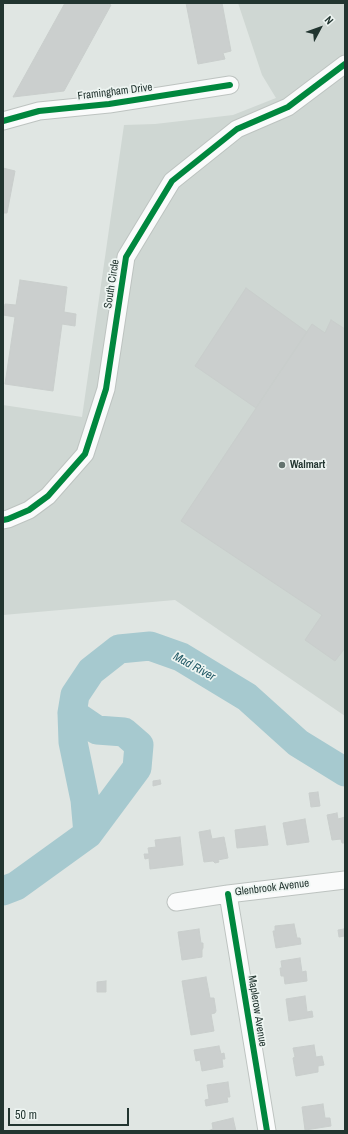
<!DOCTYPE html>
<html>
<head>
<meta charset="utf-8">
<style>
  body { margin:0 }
  #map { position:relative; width:348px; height:1134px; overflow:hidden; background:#e0e6e3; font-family:"Archivo Narrow",sans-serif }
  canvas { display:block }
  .frame { position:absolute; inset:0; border:4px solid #223530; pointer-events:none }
  .north { position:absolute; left:300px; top:8px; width:40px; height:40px; -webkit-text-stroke:3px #eef5f2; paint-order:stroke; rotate:49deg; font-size:11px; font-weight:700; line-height:16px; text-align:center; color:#223530 }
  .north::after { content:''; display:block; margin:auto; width:14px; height:18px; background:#223530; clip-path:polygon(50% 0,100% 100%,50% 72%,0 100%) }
  .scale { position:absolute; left:8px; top:1108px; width:121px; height:18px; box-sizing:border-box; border:2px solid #223530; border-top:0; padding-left:5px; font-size:12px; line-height:14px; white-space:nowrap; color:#223530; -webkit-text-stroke:3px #eef5f2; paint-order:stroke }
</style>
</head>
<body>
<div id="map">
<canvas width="348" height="1134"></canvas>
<div class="frame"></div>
<div class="north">N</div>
<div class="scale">50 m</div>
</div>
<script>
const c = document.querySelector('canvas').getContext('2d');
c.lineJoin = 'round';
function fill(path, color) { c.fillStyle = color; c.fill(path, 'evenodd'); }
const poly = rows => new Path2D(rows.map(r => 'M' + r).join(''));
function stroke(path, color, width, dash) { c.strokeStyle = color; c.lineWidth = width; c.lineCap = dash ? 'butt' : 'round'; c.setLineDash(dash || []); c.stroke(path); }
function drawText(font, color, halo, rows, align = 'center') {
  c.font = font + ' "Archivo Narrow",sans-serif'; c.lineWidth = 3.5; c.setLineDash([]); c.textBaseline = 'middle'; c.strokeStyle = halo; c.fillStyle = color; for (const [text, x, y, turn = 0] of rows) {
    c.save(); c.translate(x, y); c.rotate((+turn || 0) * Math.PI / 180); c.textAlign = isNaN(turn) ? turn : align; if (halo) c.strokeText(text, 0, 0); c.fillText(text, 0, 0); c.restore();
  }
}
fill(poly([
  [238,3,345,3,345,716,175,600,3,615,3,405,82,417,124,125,155,124,233,115,276,98,262,75]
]), '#cfd7d3');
stroke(poly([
  [72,713,73,742,85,800,88,834],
  [3,891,16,886,88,834,137,768,139,745,124,732,97,730,72,713,75,695,91,671,119,649,150,646,181,657,247,697,298,743,345,772]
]), '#a6c9cf', 29);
const building = poly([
  [65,3,105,3,111,5,64,91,13,97,65,3],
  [186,3,222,3,231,51,223,53,225,59,198,64,186,3],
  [3,168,15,171,7,213,3,213,3,168],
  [20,280,67,287,64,312,76,314,75,326,62,324,53,391,5,384,15,317,3,315,5,304,16,305,20,280],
  [246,288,307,332,256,408,195,366,246,288],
  [331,320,345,329,345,648,335,661,305,640,322,615,181,521,312,324,325,333,331,320],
  [160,780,161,784,153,786,153,781,160,780],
  [318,792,320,806,311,807,309,793,318,792],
  [337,813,338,819,345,817,345,843,342,843,341,839,332,840,327,815,337,813],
  [305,819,309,842,287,845,283,823,305,819],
  [265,826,268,845,237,848,235,830,265,826],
  [210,830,212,839,224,837,228,858,218,860,219,862,215,863,213,861,204,862,199,832,210,830],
  [180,837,183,865,150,869,149,858,145,859,144,854,149,854,148,848,156,847,155,840,180,837],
  [294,924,297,938,300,938,301,944,276,948,273,931,275,931,275,926,294,924],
  [199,929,201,943,203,943,203,948,202,950,202,957,182,960,178,932,199,929],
  [344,929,345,936,339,937,338,930,344,929],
  [300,958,302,972,306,971,307,981,285,984,284,976,281,976,280,968,282,968,281,961,300,958],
  [206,977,210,998,214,998,216,1011,215,1013,211,1014,214,1031,191,1035,182,981,206,977],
  [106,981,106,992,97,992,97,982,106,981],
  [305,996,307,1012,312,1011,313,1017,289,1021,286,999,305,996],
  [314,1045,316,1057,322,1056,324,1065,318,1066,318,1072,296,1076,293,1058,295,1057,293,1048,314,1045],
  [219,1046,221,1054,224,1053,225,1059,222,1059,223,1067,202,1071,200,1060,196,1061,194,1050,219,1046],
  [228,1082,230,1097,227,1097,228,1102,206,1106,205,1100,209,1099,207,1085,228,1082],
  [323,1104,325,1118,330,1118,331,1126,305,1130,302,1107,323,1104],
  [233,1118,236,1131,208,1131,213,1129,212,1123,233,1118]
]);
fill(building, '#cbcfce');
stroke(building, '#c9cecc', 1);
const minor = poly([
  [3,121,39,111,109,104,230,85],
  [3,520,8,519,29,510,48,496,85,454,106,389,126,257,172,181,237,129,288,107,345,64],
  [228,894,267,1131],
  [176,902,228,894,345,880]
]);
stroke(minor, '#bdc3c0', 19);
stroke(minor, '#fafbfb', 17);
stroke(poly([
  [3,121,39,111,109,104,230,85],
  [3,520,8,519,29,510,48,496,85,454,106,389,126,257,172,181,237,129,288,107,345,64],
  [228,894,267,1131]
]), '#00873e', 6);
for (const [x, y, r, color] of [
  [282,465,4,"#64736f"]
]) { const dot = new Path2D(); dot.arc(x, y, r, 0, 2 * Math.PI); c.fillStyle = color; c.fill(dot); stroke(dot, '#eef5f2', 1.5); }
drawText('11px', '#223530', '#eef5f2', [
  ["Framingham Drive",115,92,-7],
  ["South Circle",112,284,-81],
  ["Glenbrook Avenue",272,888,-7],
  ["Maplerow Avenue",257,1011,81]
]);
drawText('bold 11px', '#223530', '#eef5f2', [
  ["Walmart",290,465]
], 'left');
drawText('italic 12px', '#255c68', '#eef5f2', [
  ["Mad River",194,667,29]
]);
</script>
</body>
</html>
